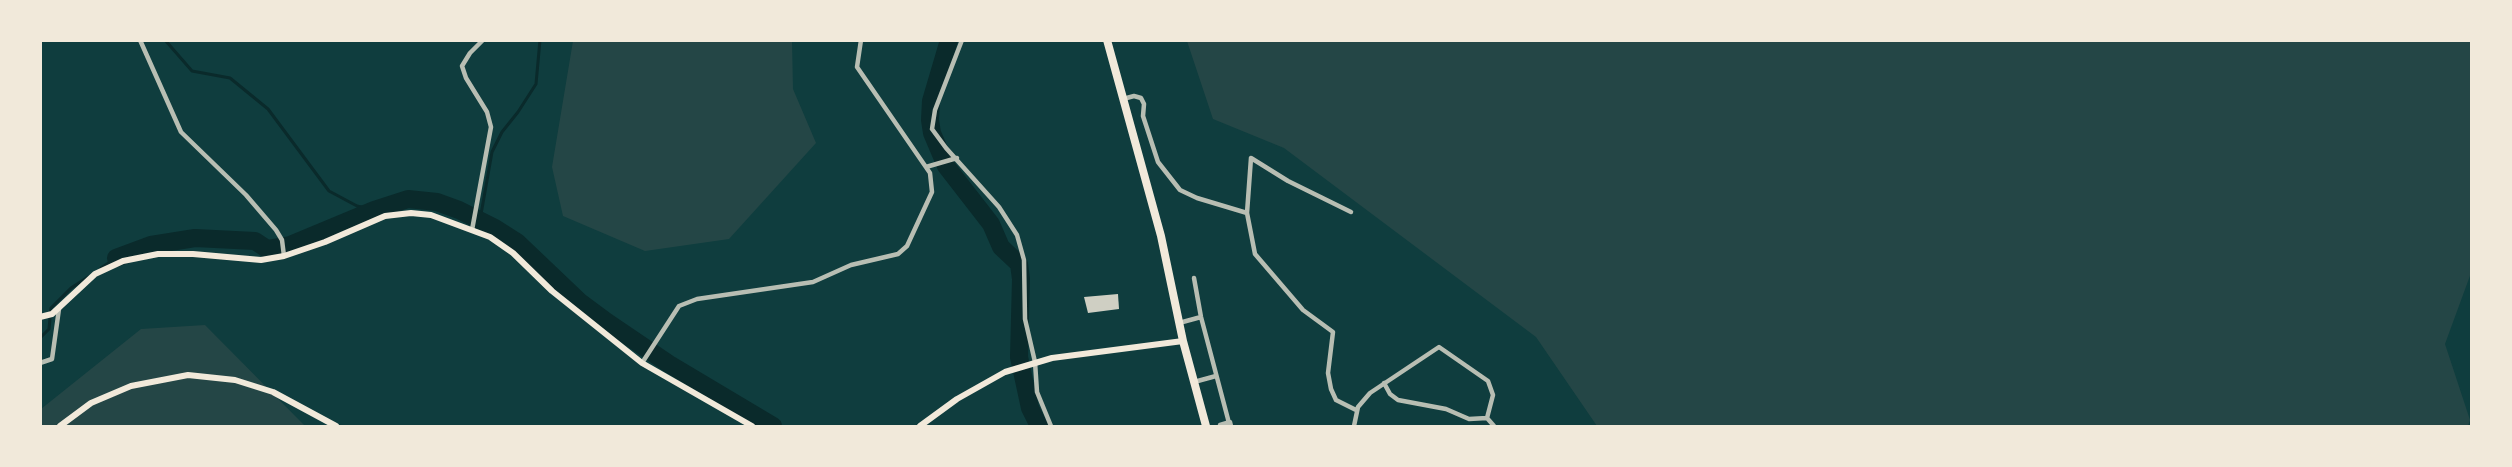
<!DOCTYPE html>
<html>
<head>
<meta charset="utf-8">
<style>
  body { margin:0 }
  #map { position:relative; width:2512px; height:467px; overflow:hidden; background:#0f3d3e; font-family:Cabin,sans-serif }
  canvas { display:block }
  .frame { position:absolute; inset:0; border:42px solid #f1e9da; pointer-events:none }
</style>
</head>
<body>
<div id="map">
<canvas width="2512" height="467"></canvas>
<div class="frame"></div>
</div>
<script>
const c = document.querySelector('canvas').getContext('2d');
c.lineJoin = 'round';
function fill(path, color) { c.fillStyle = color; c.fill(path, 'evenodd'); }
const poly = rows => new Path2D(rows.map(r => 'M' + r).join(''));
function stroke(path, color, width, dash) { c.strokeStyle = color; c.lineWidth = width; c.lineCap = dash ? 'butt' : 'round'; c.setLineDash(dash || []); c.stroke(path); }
fill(poly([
  [573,41,792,41,793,89,816,143,729,239,645,251,563,216,552,167],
  [1187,41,2471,41,2471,273,2445,344,2470,420,2468,426,1597,426,1536,337,1284,148,1213,119],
  [205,325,305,426,41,426,41,409,141,329]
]), '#244646');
stroke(poly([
  [165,40,192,71,230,78,268,109,329,191,357,206,374,210],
  [480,220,492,152,502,132,518,112,536,84,540,40],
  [101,268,116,258],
  [40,338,49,329,51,308,71,288,88,277]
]), '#0a2a2b', 3);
stroke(poly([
  [949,40,931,101,930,120,932,133,946,166,991,224,1001,247,1019,264,1021,279,1019,357,1030,408,1039,426],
  [116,258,151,245,195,238,255,241,267,249,290,245,374,210,408,199,437,202,459,210,495,228,517,242,580,302,607,322,669,364,773,426]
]), '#0a2a2b', 18);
fill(poly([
  [1118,294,1119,309,1088,313,1084,297]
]), '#cfcfc3');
stroke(poly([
  [140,40,181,132,246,195,276,230,282,240,284,256],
  [962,40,935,110,932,129,946,148,999,207,1017,235,1024,260,1025,319,1035,362,1037,392,1051,426],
  [1123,99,1134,96,1141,98,1144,104,1143,116,1158,162,1180,190,1197,198,1247,213],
  [926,167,957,158],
  [1351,212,1288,181,1251,158,1247,213,1255,254,1303,310,1333,332,1328,373,1331,389,1336,400,1356,410],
  [472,230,491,127,487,112,466,78,462,66,470,53,483,40],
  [1194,278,1201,317,1229,423],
  [1179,323,1201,317],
  [40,363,52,359,59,309],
  [642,363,679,306,697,299,813,282,851,265,898,254,907,246,932,192,930,173,857,67,861,40],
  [1194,382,1216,376],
  [1384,383,1390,394,1398,400,1446,409,1469,419,1487,418],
  [1487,418,1494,426],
  [1220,425,1230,422,1231,426],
  [1354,426,1358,407,1370,393,1439,347,1488,381,1493,395,1487,418]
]), '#b8beb3', 4.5);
stroke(poly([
  [40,317,52,314,95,274,123,261,158,254,193,254,261,260,284,256,325,242,385,216,411,213,431,215,490,237,513,253,552,291,642,363,752,426],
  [60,426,91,403,131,386,188,375,235,380,273,392,336,426],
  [920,426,957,399,1005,372,1052,358,1183,341]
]), '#f1e9da', 6);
stroke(poly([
  [1107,40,1161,236,1183,341,1206,426]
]), '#f1e9da', 8);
</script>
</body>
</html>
